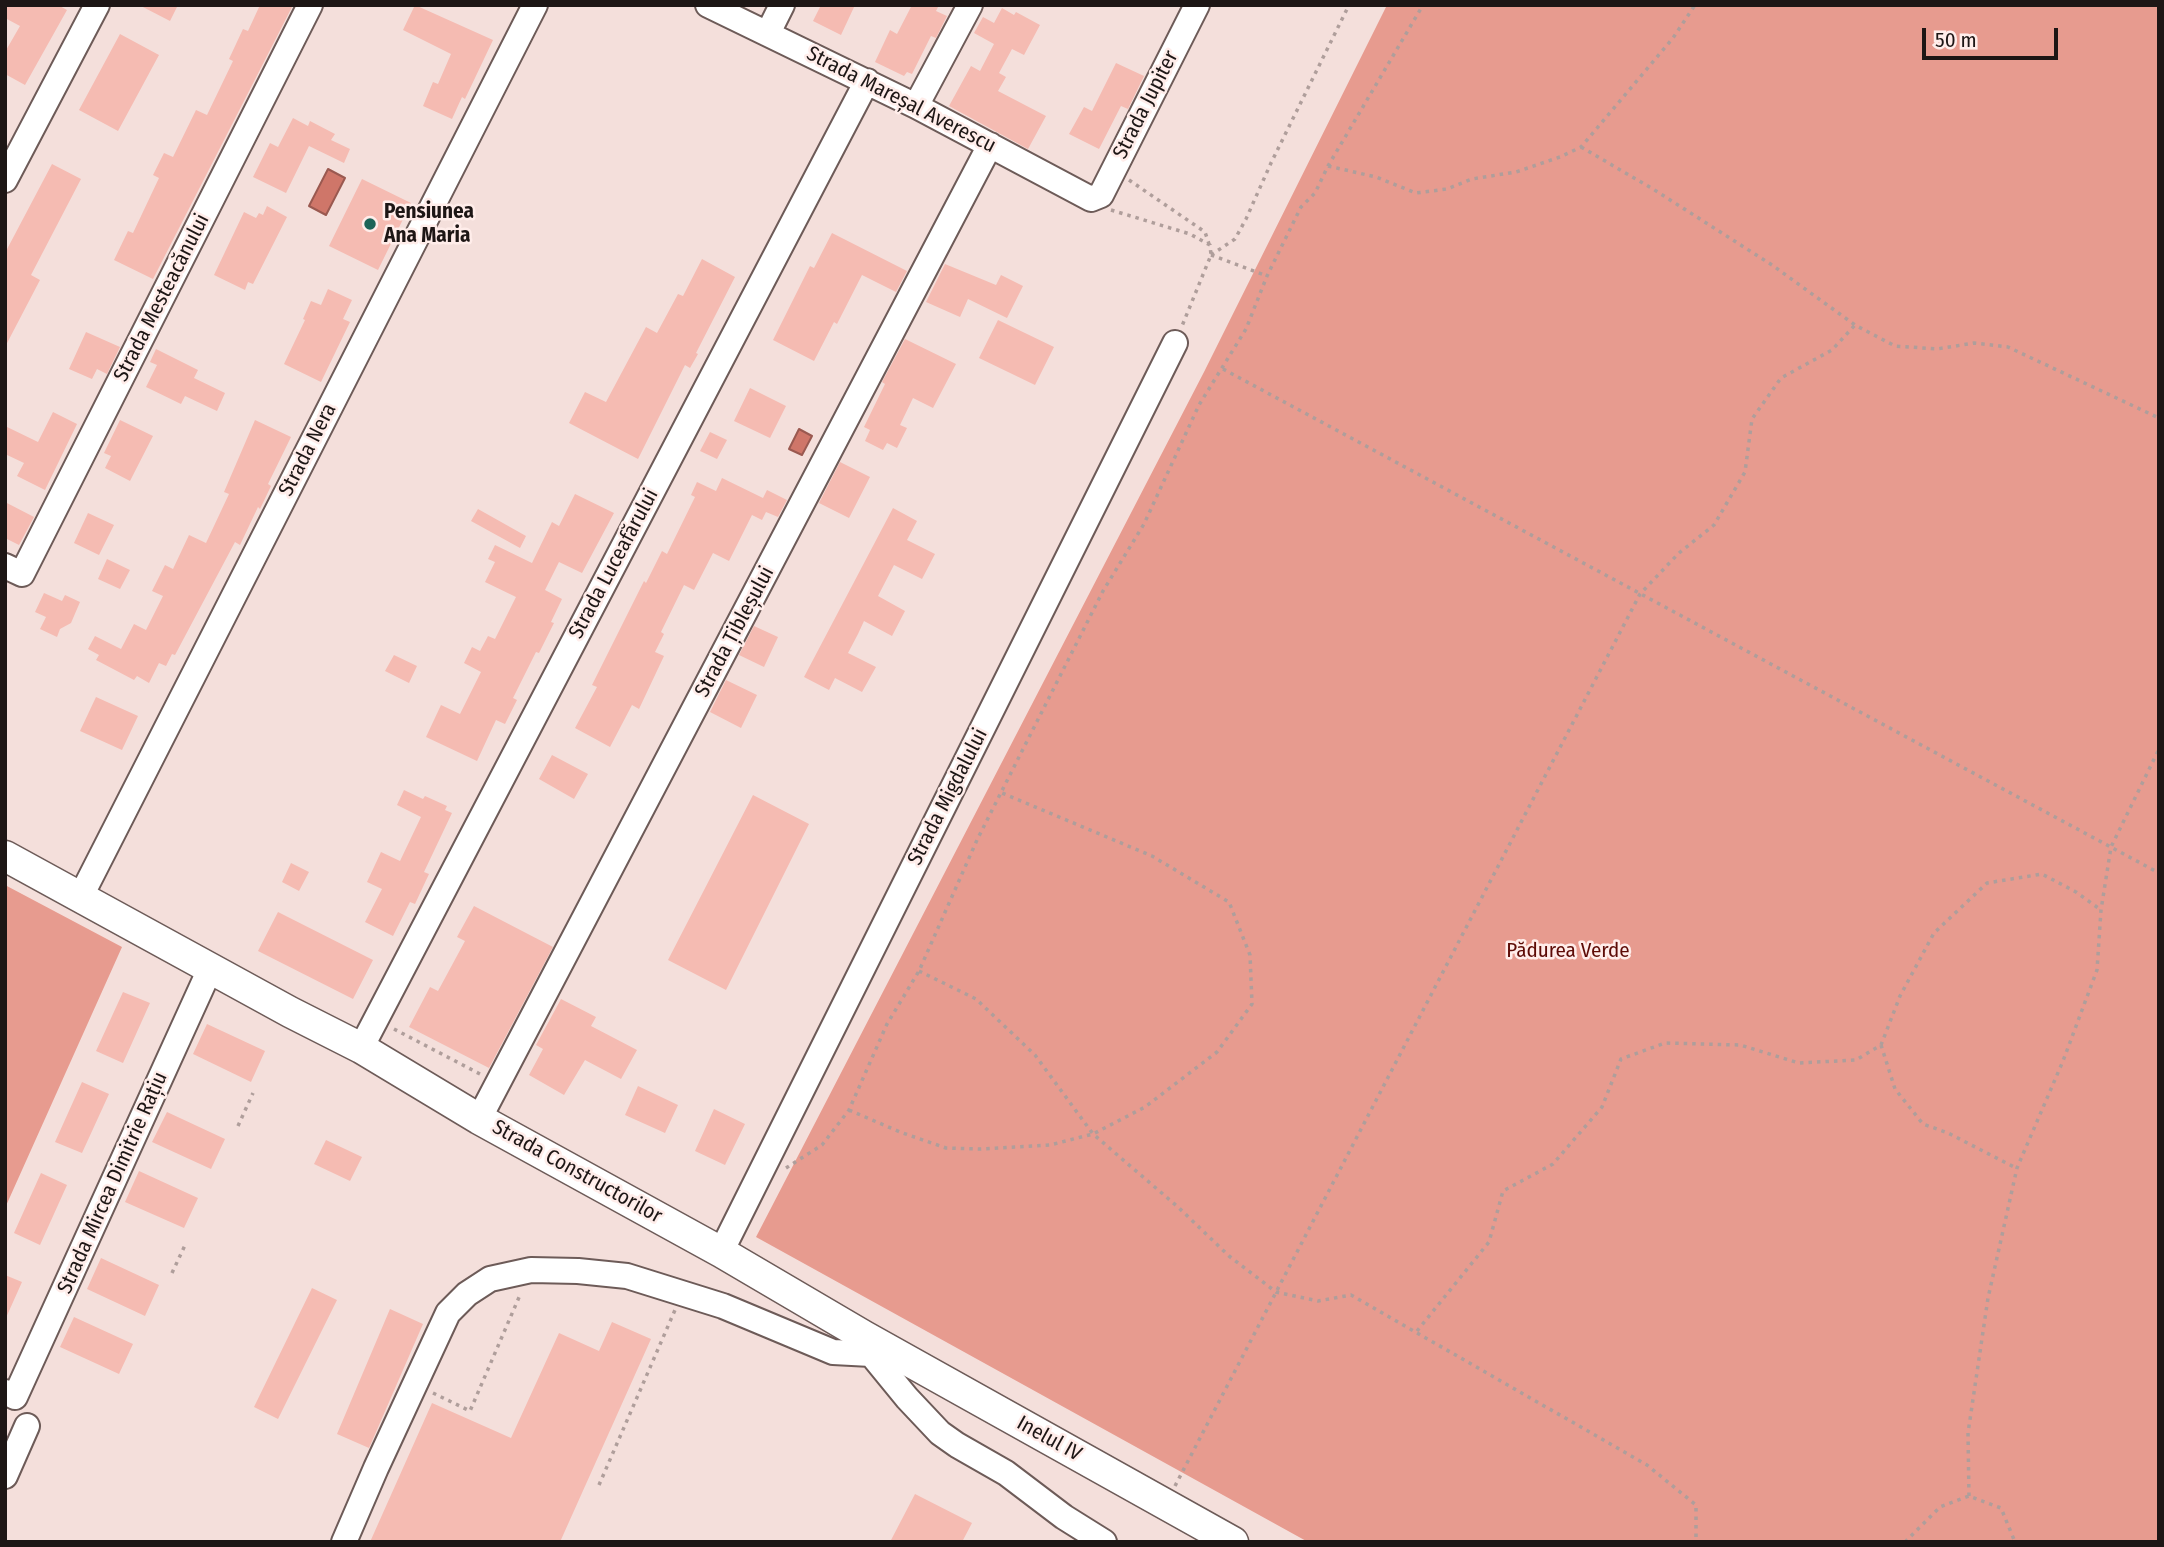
<!DOCTYPE html>
<html>
<head>
<meta charset="utf-8">
<style>
  body { margin:0 }
  #map { position:relative; width:2164px; height:1547px; overflow:hidden; background:#f4dfdb; font-family:"Fira Sans Condensed",sans-serif }
  canvas { display:block }
  .frame { position:absolute; inset:0; border:7px solid #1d1615; pointer-events:none }
  .scale { position:absolute; left:1922px; top:28px; width:136px; height:32px; box-sizing:border-box; border:4px solid #1d1615; border-top:0; padding-left:9px; font-size:21px; line-height:24px; white-space:nowrap; color:#1d1615; -webkit-text-stroke:5px #ffedea; paint-order:stroke }
</style>
</head>
<body>
<div id="map">
<canvas width="2164" height="1547"></canvas>
<div class="frame"></div>
<div class="scale">50 m</div>
</div>
<script>
const c = document.querySelector('canvas').getContext('2d');
c.lineJoin = 'round';
function fill(path, color) { c.fillStyle = color; c.fill(path, 'evenodd'); }
const poly = rows => new Path2D(rows.map(r => 'M' + r).join(''));
function stroke(path, color, width, dash) { c.strokeStyle = color; c.lineWidth = width; c.lineCap = dash ? 'butt' : 'round'; c.setLineDash(dash || []); c.stroke(path); }
function drawText(font, color, halo, rows, align = 'center') {
  c.font = font + ' "Fira Sans Condensed",sans-serif'; c.lineWidth = 5; c.setLineDash([]); c.textBaseline = 'middle'; c.strokeStyle = halo; c.fillStyle = color; for (const [text, x, y, turn = 0] of rows) {
    c.save(); c.translate(x, y); c.rotate((+turn || 0) * Math.PI / 180); c.textAlign = isNaN(turn) ? turn : align; if (halo) c.strokeText(text, 0, 0); c.fillText(text, 0, 0); c.restore();
  }
}
fill(poly([
  [1387,5,2159,5,2159,1542,1308,1542,756,1237,1204,372],
  [5,885,122,947,5,1208]
]), '#e79b8f');
const water = poly([
  [328,169,345,178,326,215,309,206,328,169],
  [799,429,812,436,802,455,789,449,799,429]
]);
fill(water, '#cf7669');
stroke(water, '#9a5950', 2);
fill(poly([
  [5,5,58,5,67,10,25,85,5,74,5,52,20,26,5,18],
  [139,5,178,5,170,21],
  [260,5,293,5,153,279,114,260,128,231,133,233,159,178,153,175,164,153,173,157,196,110,207,115,233,61,229,59,243,29,248,31],
  [415,5,493,40,465,99,462,97,452,119,423,106,433,82,438,84,451,54,403,30],
  [821,5,855,5,841,35,813,21],
  [912,5,939,5,936,11,947,16,936,38,931,36,912,74,907,72,904,76,875,62,890,30,897,34],
  [1002,8,1014,15,1016,12,1040,25,1024,55,1012,49,999,73,1006,77,998,91,1046,116,1028,149,949,106,971,66,980,71,994,44,974,33,983,17,994,23],
  [120,34,159,55,118,131,79,110],
  [1116,63,1144,76,1128,109,1121,106,1099,149,1069,134,1084,107,1092,111],
  [293,118,308,126,310,121,335,134,331,140,350,149,344,163,309,146,286,193,253,177,270,143,278,147],
  [52,164,81,179,31,275,40,280,5,347,5,253],
  [362,179,411,203,378,270,329,246],
  [267,206,287,217,253,284,248,282,245,290,214,275,244,212,256,218,259,213,263,215],
  [832,233,907,271,896,292,862,275,837,324,834,322,814,361,773,340,810,266,814,268],
  [702,259,735,277,696,353,698,354,690,368,685,365,638,459,569,423,585,392,606,402,646,327,657,333,678,294,683,296],
  [945,264,996,285,1001,275,1023,286,1007,318,968,299,960,317,926,302],
  [328,289,352,300,343,319,350,322,321,382,284,364,305,320,303,319,311,301,321,305],
  [998,320,1054,347,1035,385,979,358],
  [86,332,120,347,107,374,97,369,92,379,69,369],
  [905,339,956,364,933,408,913,398,900,425,907,428,897,448,887,443,883,450,865,441,870,430,864,427,885,384,882,382],
  [156,349,198,370,194,378,225,393,217,411,185,396,181,404,146,387,157,365,150,362],
  [750,388,786,406,770,438,734,421],
  [53,412,77,424,45,490,17,476,24,463,5,454,5,426,38,442],
  [120,420,153,436,130,481,105,468,111,456,104,453],
  [255,420,291,437,268,484,271,486,260,509,258,507,240,545,235,542,175,655,172,654,166,666,159,663,149,683,137,676,134,680,96,660,99,655,88,649,95,636,121,649,134,624,146,630,163,596,152,591,165,565,173,569,189,535,206,543,229,494,224,492],
  [710,432,727,440,717,459,700,451],
  [840,462,870,477,849,518,819,503],
  [722,478,763,498,767,490,787,500,778,517,766,512,762,520,752,515,729,561,713,553,694,590,684,585,661,632,664,634,655,652,664,656,639,709,632,705,610,747,575,728,597,687,592,685,644,581,646,583,662,551,667,554,695,497,691,495,697,482,716,491],
  [575,494,614,513,582,573,559,562,545,590,562,599,551,622,554,623,539,653,536,652,513,698,517,700,505,724,496,720,477,761,426,737,441,705,460,714,481,672,464,663,472,647,480,651,488,636,495,639,516,597,485,582,495,562,488,559,495,545,532,563,552,522,559,526],
  [5,502,34,517,19,545,5,538],
  [893,508,917,521,907,540,935,554,922,579,894,565,878,596,905,611,892,636,864,621,858,634,848,653,876,667,862,692,835,678,829,690,804,677],
  [478,509,526,536,520,548,471,521],
  [88,513,114,525,99,555,74,543],
  [107,559,130,570,120,589,98,579],
  [44,593,62,601,65,595,80,602,71,623,60,629,57,637,40,629,46,617,35,612],
  [754,626,778,637,764,667,739,655],
  [394,655,417,666,409,683,385,671],
  [726,680,757,695,741,728,710,712],
  [96,697,138,716,122,750,80,731],
  [552,755,588,774,574,799,539,779],
  [404,790,423,799,425,796,447,806,445,810,452,813,424,872,429,874,415,904,410,902,393,936,365,922,382,889,367,882,381,852,400,861,421,817,397,805],
  [753,795,809,824,726,990,668,960],
  [291,863,309,872,299,891,282,882],
  [474,906,553,947,489,1068,409,1027,430,987,438,991,465,941,457,937],
  [278,912,373,960,353,999,258,951],
  [123,992,150,1003,123,1063,96,1051],
  [561,999,596,1017,591,1026,637,1050,621,1079,585,1060,564,1095,529,1075,543,1049,536,1045],
  [207,1024,265,1051,251,1082,193,1054],
  [82,1082,109,1094,82,1153,55,1142],
  [638,1086,678,1105,665,1133,625,1115],
  [714,1109,745,1124,725,1165,695,1151],
  [167,1112,225,1139,211,1169,152,1142],
  [326,1140,362,1157,350,1181,314,1164],
  [139,1171,198,1198,184,1228,125,1202],
  [41,1173,67,1185,40,1245,14,1233],
  [101,1258,159,1285,145,1316,87,1289],
  [5,1275,22,1282,5,1320],
  [312,1288,337,1300,278,1419,254,1407],
  [390,1309,423,1324,369,1448,337,1434],
  [74,1317,133,1344,119,1374,60,1347],
  [612,1322,651,1339,560,1542,370,1542,432,1403,511,1438,559,1333,599,1351],
  [915,1494,972,1523,962,1542,890,1542]
]), '#f5bbb2');
const minor = poly([
  [708,5,916,106,1091,199,1101,195,1197,5],
  [768,33,782,5],
  [916,106,970,5],
  [5,180,97,5],
  [5,566,22,574,310,5],
  [81,896,535,5],
  [361,1048,867,81],
  [479,1119,990,145],
  [721,1252,1175,343],
  [865,1340,871,1354,907,1398,940,1433,957,1445,1006,1473,1064,1517,1104,1542],
  [5,1392,15,1397,210,969],
  [5,1476,27,1426],
  [344,1542,376,1468,448,1313,467,1294,490,1279,531,1270,578,1271,627,1276,723,1306,833,1352,871,1354]
]);
const major = poly([
  [5,856,290,1012,361,1048,479,1119,721,1252,864,1336,1233,1542]
]);
stroke(minor, '#6d5b58', 28);
stroke(major, '#6d5b58', 33);
stroke(poly([
  [1581,147,1653,189,1772,265,1855,325,1895,346,1937,349,1974,343,2008,347,2159,418],
  [1328,166,1376,177,1416,193,1447,189,1472,179,1516,172,1560,157,1581,147,1673,38,1695,5],
  [1129,180,1205,232,1209,244],
  [1111,210,1190,234,1210,245,1211,255,1182,326],
  [1211,255,1235,239,1246,219,1271,163,1349,5],
  [1211,255,1267,276],
  [1223,369,2159,873],
  [919,971,976,999,1035,1055,1093,1134,1178,1207,1229,1256,1276,1292,1318,1301,1351,1295,1647,1465,1696,1505,1696,1542],
  [394,1029,480,1074],
  [1881,1045,1895,1089,1923,1124,1948,1133,2016,1168],
  [849,1110,900,1132,946,1148,980,1149,1050,1145,1093,1134,1145,1107,1217,1052,1252,1004,1250,955,1229,902,1152,856,1002,793],
  [238,1126,253,1093],
  [786,1168,822,1145,849,1110,887,1024,919,971,977,840,1103,591,1144,524,1199,405,1246,329,1267,276,1301,207,1315,193,1328,166,1423,5],
  [172,1273,186,1243],
  [1417,1331,1489,1242,1503,1191,1553,1164,1602,1107,1621,1059,1665,1043,1740,1045,1799,1063,1856,1060,1881,1045,1900,996,1934,933,1987,883,2042,874,2076,892,2101,910],
  [433,1393,470,1411,520,1295],
  [599,1485,675,1310],
  [1175,1486,1640,594,1679,553,1714,525,1745,472,1752,419,1781,378,1832,350,1855,325],
  [1969,1496,1968,1433,1988,1298,2017,1168,2063,1061,2097,970,2101,910,2111,847,2159,749],
  [1905,1542,1940,1507,1969,1496,2001,1508,2015,1542]
]), '#af9e9b', 3.5, [3.5, 5]);
stroke(minor, '#fff', 24);
stroke(major, '#fff', 30);
for (const [x, y, r, color] of [
  [370,224,7,"#1d6458"]
]) { const dot = new Path2D(); dot.arc(x, y, r, 0, 2 * Math.PI); c.fillStyle = color; c.fill(dot); stroke(dot, '#ffedea', 2.5); }
drawText('21px', '#1d1615', '#ffedea', [
  ["Strada Mareșal Averescu",901,100,27],
  ["Strada Jupiter",1146,105,-63],
  ["Strada Mesteacănului",162,298,-63],
  ["Strada Nera",308,450,-63],
  ["Strada Luceafărului",614,564,-62],
  ["Strada Țibleșului",735,632,-62],
  ["Strada Migdalului",948,797,-63],
  ["Strada Constructorilor",577,1172,29],
  ["Strada Mircea Dimitrie Rațiu",113,1183,-66],
  ["Inelul IV",1049,1439,29]
]);
drawText('bold 21px', '#1d1615', '#ffedea', [
  ["Pensiunea",384,212],
  ["Ana Maria",384,236]
], 'left');
drawText('21px', '#5d0b06', '#ffedea', [
  ["Pădurea Verde",1568,951]
]);
</script>
</body>
</html>
